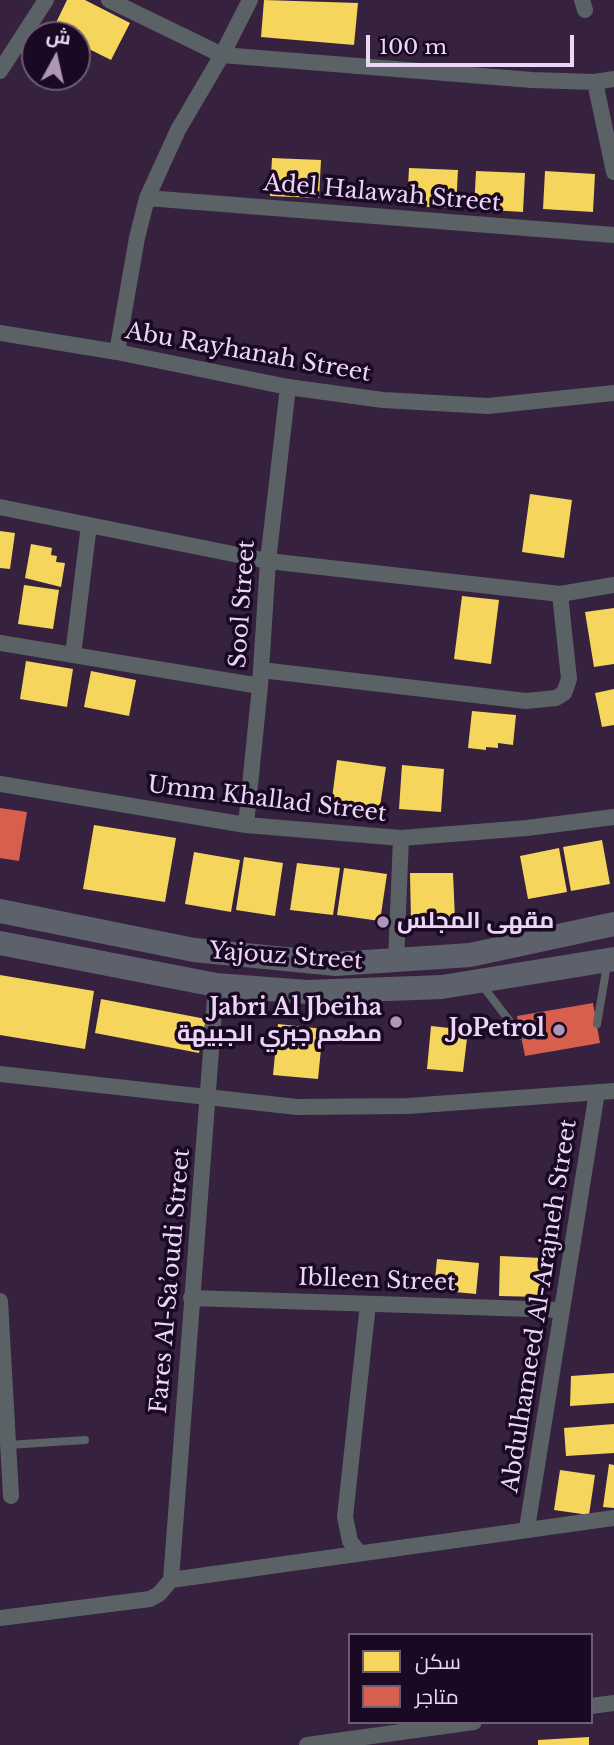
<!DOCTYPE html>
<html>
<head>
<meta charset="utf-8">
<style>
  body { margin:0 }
  #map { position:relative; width:614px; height:1745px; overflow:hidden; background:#36213f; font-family:"Libre Baskerville",Cairo,serif }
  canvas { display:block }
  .legend { position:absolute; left:348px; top:1633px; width:245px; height:91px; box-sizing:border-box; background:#1a0922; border:2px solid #6e5b78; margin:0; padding:9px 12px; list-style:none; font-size:21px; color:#ecd6f8 }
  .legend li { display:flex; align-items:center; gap:14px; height:35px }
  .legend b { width:35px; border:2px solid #6e5b78 }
  .north { position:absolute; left:21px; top:21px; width:70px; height:70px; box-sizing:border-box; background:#1a0922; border:2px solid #6e5b78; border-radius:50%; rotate:8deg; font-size:19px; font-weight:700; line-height:28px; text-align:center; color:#ecd6f8 }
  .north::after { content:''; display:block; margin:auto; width:24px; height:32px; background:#ac97b7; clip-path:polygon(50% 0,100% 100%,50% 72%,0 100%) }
  .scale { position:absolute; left:366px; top:35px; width:208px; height:32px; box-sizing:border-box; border:4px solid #ecd6f8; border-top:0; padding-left:9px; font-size:21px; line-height:24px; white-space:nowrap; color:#ecd6f8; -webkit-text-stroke:5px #1a0922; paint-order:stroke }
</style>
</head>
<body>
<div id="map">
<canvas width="614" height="1745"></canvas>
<ul class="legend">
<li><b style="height:19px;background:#f6d55c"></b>سكن</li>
<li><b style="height:19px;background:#d6604d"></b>متاجر</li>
</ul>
<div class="north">ش</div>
<div class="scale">100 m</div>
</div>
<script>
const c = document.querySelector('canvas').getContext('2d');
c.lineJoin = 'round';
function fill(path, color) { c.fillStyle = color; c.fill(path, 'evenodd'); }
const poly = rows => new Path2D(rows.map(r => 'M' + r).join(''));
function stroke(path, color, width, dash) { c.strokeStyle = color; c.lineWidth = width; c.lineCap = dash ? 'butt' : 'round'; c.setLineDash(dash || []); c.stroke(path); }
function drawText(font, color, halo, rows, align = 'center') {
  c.font = font + ' "Libre Baskerville",Cairo,serif'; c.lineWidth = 7; c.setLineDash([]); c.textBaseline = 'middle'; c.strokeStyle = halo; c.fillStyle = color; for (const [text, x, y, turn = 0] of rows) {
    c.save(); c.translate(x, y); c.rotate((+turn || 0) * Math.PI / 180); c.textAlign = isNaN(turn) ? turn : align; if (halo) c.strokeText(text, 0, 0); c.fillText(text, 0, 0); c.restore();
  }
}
fill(poly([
  [67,0,85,0,130,23,111,60,77,43,77,35,60,35,52,31],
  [264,0,358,3,354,45,261,37],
  [272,158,321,160,319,198,270,196],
  [409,168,458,170,456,208,407,206],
  [476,171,525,173,523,212,474,209],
  [545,171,595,174,593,212,543,209],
  [530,494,572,500,564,558,522,552],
  [0,531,15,533,10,569,0,568],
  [31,544,52,548,51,555,57,556,56,562,65,563,61,587,25,578],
  [24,585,59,590,53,629,18,624],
  [462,596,499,600,491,664,454,659],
  [614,608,614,664,594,667,585,612],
  [26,661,73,669,67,707,20,699],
  [91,671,136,680,129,716,84,707],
  [614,689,614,725,602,727,595,693],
  [472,711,516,715,513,745,498,743,498,748,486,747,486,750,468,748],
  [337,760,386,767,379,813,331,806],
  [402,765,444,769,441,812,399,809],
  [94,825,176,838,165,902,83,889],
  [602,840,610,884,571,891,563,847],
  [559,848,567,892,528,899,520,856],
  [194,852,240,860,231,912,185,904],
  [244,857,283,863,275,916,236,910],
  [297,863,340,868,333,915,290,910],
  [344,868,387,874,380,921,337,915],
  [410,873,453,873,455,920,411,921],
  [0,975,94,991,85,1049,0,1035],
  [101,999,206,1019,199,1053,95,1033],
  [278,1024,323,1029,318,1079,273,1075],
  [431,1026,468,1030,463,1072,427,1069],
  [500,1256,542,1258,541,1297,499,1296],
  [437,1259,479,1263,476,1294,434,1290],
  [614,1373,614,1403,570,1406,571,1376],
  [614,1424,614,1453,566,1456,564,1428],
  [609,1464,614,1465,614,1508,603,1507],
  [560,1470,595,1475,589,1515,554,1510],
  [589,1737,589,1745,538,1745,538,1740]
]), '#f6d55c');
fill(poly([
  [0,808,27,812,19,861,0,858],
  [593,1003,600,1043,525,1056,517,1016]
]), '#d6604d');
stroke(poly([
  [482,985,521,1036],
  [597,1024,607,965],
  [8,1445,85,1440]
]), '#5a6266', 8);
stroke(poly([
  [109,0,222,55,532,80,595,82,614,79],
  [582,0,585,10],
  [0,71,46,0],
  [595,82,614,172],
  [147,198,614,235],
  [0,333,117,352,288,387,383,400,488,406,614,393],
  [117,352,137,238,147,198,178,130,222,55,250,0],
  [0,507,268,561,560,594,614,585],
  [0,643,260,686],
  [73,655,89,525],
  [261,670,526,701,556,698,564,693,569,679,560,594],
  [0,784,246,825,401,838,527,828,614,817],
  [246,825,260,686,268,561,288,387],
  [396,961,401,838],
  [0,1074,297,1107,408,1106,614,1091],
  [191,1298,562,1310],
  [0,1301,11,1496],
  [527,1528,597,1092],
  [359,1553,350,1541,345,1517,368,1304],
  [171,1580,216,985],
  [0,1618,150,1599,159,1594,171,1580,614,1518],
  [591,1706,614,1703],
  [307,1745,474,1722]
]), '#5a6266', 16);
stroke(poly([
  [0,911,194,950,336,964,470,955,614,924],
  [0,943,216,985,307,992,442,987,614,959]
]), '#5d616c', 24);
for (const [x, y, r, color] of [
  [383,922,7,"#ac97b7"],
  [396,1022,7,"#ac97b7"],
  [559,1030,7,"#ac97b7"]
]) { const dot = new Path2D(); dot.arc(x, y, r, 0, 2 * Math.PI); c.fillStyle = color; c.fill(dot); stroke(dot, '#1a0922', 2.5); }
drawText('23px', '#ecd6f8', '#1a0922', [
  ["Adel Halawah Street",382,194,5],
  ["Abu Rayhanah Street",248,353,10],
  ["Sool Street",243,604,-86],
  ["Umm Khallad Street",267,800,7],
  ["Yajouz Street",286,957,4],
  ["Fares Al-Sa’oudi Street",171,1281,-85],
  ["Iblleen Street",377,1281,2],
  ["Abdulhameed Al-Arajneh Street",540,1306,-81]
]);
drawText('bold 23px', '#ecd6f8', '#1a0922', [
  ["مقهى المجلس",397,922,"left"],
  ["Jabri Al Jbeiha",382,1009],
  ["مطعم جبري الجبيهة",382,1035],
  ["JoPetrol",545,1030]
], 'right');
</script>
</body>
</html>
